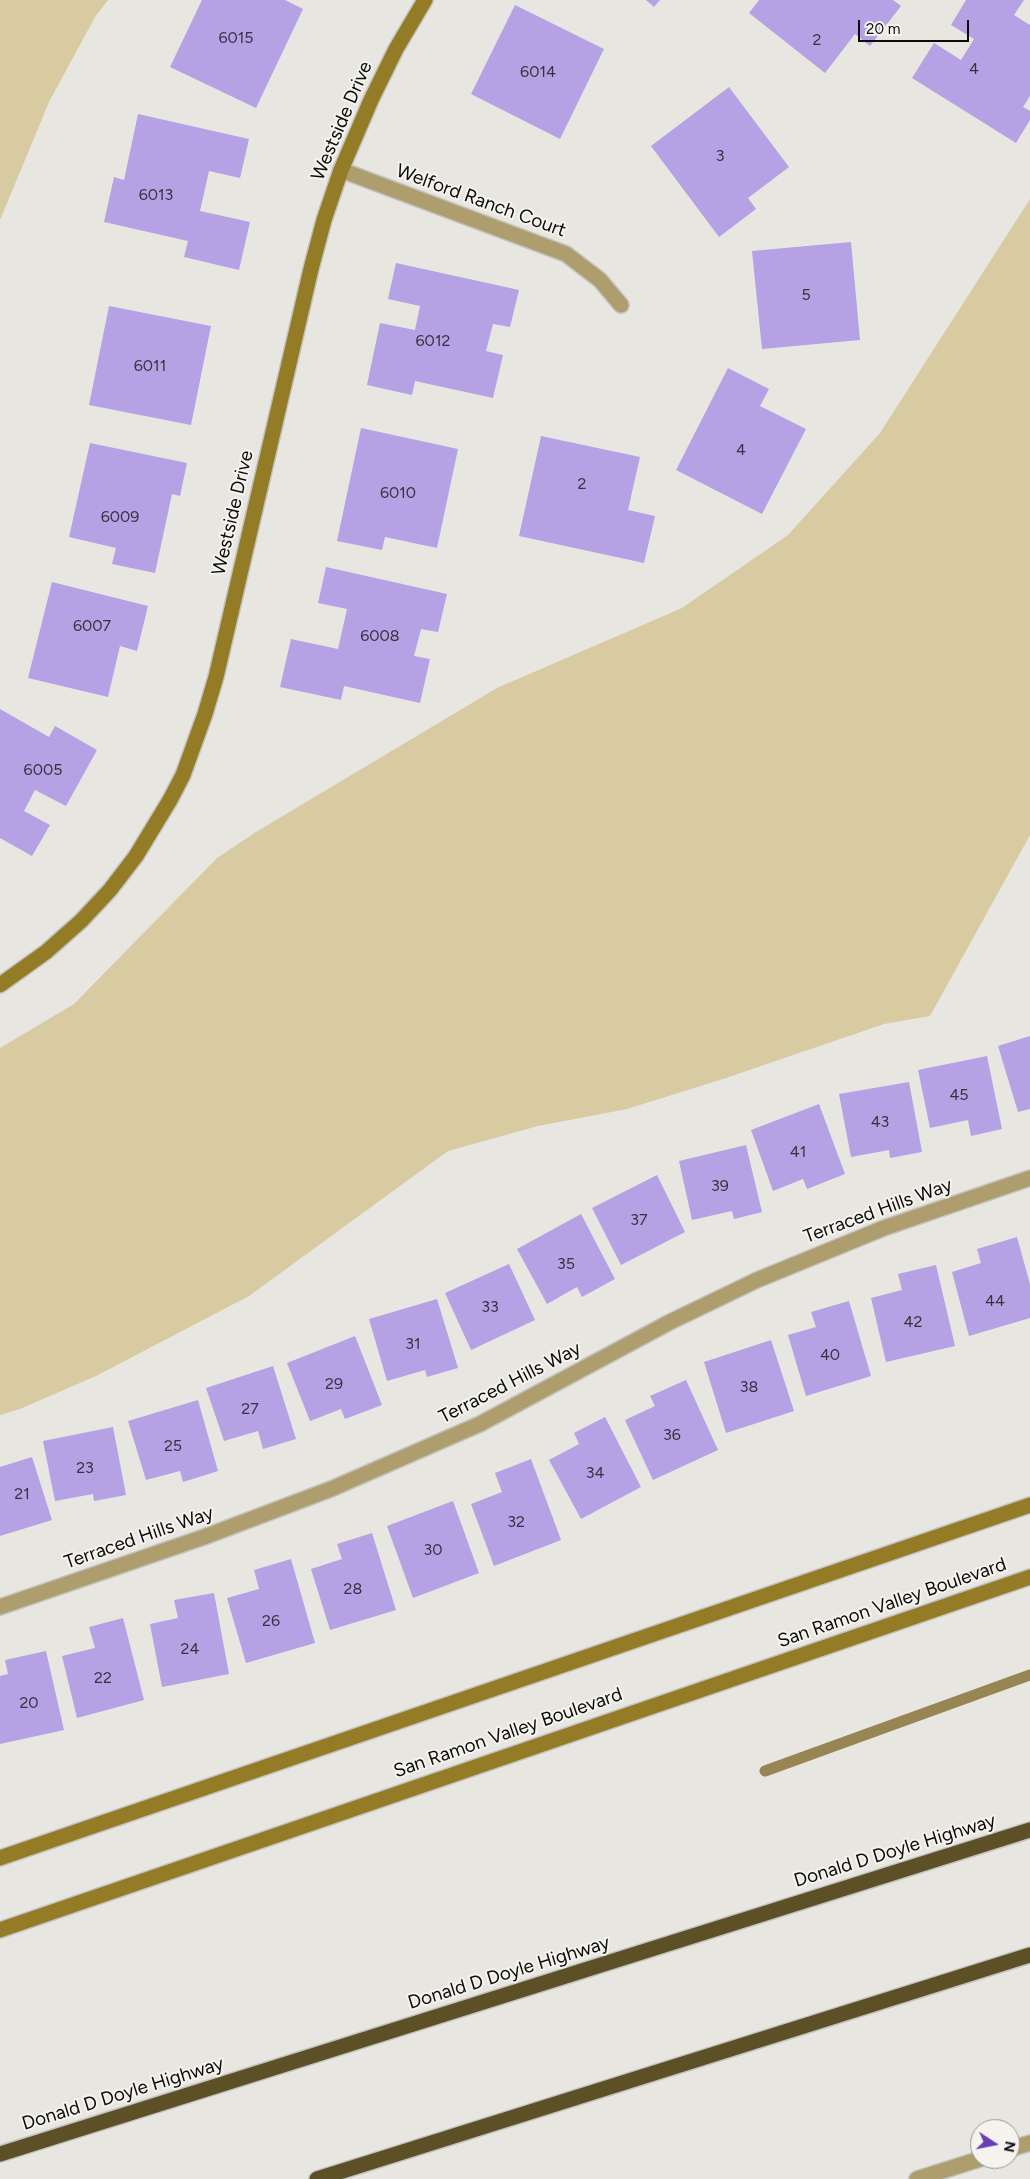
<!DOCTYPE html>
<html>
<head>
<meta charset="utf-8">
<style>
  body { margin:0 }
  #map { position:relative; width:1030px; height:2179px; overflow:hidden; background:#e8e6e1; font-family:Figtree,sans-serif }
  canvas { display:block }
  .north { position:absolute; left:970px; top:2119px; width:50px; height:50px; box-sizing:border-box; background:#f5f3ee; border:1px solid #989793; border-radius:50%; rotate:101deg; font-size:14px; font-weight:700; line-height:20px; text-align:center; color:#0c0c0a }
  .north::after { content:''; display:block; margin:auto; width:18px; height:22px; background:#6b3eb6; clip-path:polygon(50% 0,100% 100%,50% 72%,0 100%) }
  .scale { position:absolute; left:858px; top:20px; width:111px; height:22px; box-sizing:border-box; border:2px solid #0c0c0a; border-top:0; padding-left:6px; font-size:15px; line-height:18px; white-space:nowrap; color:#0c0c0a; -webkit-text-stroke:4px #f5f3ee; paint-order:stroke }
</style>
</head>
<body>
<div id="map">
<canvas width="1030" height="2179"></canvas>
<div class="north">N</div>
<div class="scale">20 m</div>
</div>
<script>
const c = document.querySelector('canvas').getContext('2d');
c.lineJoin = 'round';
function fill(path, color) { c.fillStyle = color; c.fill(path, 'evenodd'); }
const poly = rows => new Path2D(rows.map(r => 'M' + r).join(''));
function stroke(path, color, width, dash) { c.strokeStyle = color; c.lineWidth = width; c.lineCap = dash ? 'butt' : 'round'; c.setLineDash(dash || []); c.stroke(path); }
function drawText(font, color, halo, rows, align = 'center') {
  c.font = font + ' Figtree,sans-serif'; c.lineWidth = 4; c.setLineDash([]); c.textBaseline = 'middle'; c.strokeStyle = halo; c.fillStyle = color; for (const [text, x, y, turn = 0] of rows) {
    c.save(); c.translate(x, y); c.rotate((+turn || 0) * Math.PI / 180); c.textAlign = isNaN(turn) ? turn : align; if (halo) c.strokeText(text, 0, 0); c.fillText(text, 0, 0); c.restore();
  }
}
fill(poly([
  [0,0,108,0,95,17,49,102,0,220],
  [1030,199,1030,835,930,1016,884,1024,723,1079,627,1109,538,1126,448,1151,249,1296,96,1376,20,1409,0,1415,0,1048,74,1004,217,858,256,832,497,688,682,608,788,535,880,433]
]), '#d8caa1');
stroke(poly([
  [765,1771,1030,1675]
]), '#978654', 11);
fill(poly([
  [202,0,285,0,303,9,256,108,170,67],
  [646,0,660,0,654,7],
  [759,0,893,0,901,6,870,46,855,34,825,73,749,13],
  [966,0,1024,0,1014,15,1030,25,1030,96,1023,107,1030,111,1030,120,1016,143,912,78,934,43,961,60,974,39,951,25],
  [515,5,604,49,560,139,471,94],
  [729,87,789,167,748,198,756,209,719,237,651,146],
  [138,114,249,139,240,178,209,171,200,211,250,222,239,270,184,257,188,241,104,222,114,177,124,180],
  [851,242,860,340,762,349,752,251],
  [396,263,519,290,510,327,493,324,486,351,503,355,493,398,415,381,412,395,367,385,380,323,415,330,420,306,388,299],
  [109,306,211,326,191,425,89,405],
  [728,368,769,389,760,406,806,429,762,514,676,470],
  [361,428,458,449,437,548,385,537,382,550,337,541],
  [541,436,640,457,628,510,655,516,644,563,519,536],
  [90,443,187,463,180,496,172,494,155,573,112,564,116,548,69,537],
  [326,567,447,594,438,632,421,629,414,656,430,659,420,703,344,686,341,700,280,687,291,639,338,649,347,609,318,603],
  [52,582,148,606,137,651,120,646,108,697,28,678],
  [0,709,49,737,55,726,97,750,66,806,35,790,24,811,50,825,32,856,0,838],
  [1030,1036,1030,1109,1018,1112,998,1046],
  [987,1056,1002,1129,971,1136,968,1120,930,1128,918,1070],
  [909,1082,922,1152,890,1158,889,1150,851,1157,839,1094],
  [819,1104,845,1174,807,1189,803,1179,773,1191,751,1130],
  [746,1145,762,1212,734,1219,732,1211,692,1220,679,1161],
  [657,1175,685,1232,621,1265,592,1208],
  [581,1214,615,1279,582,1297,577,1287,547,1304,517,1249],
  [1017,1237,1030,1284,1030,1318,969,1336,952,1272,981,1263,977,1249],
  [509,1264,535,1320,471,1350,445,1293],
  [936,1265,955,1346,886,1362,871,1298,902,1290,898,1274],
  [437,1299,458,1368,427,1377,425,1370,387,1381,369,1319],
  [849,1301,871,1376,806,1396,788,1335,816,1327,811,1312],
  [355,1336,382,1405,345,1419,341,1409,310,1421,287,1363],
  [771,1340,794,1411,726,1433,704,1362],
  [273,1366,296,1439,263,1449,258,1431,224,1441,206,1388],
  [686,1380,718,1450,653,1480,625,1420,655,1406,650,1396],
  [198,1400,218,1471,183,1482,180,1471,146,1480,128,1421],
  [605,1417,641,1487,581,1519,549,1460,579,1444,574,1433],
  [113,1427,126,1495,94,1501,93,1494,55,1501,43,1441],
  [32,1457,52,1520,0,1536,0,1467],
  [531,1459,561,1540,494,1566,471,1504,502,1492,495,1473],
  [453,1501,479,1573,413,1598,387,1526],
  [372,1533,396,1610,330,1630,311,1569,342,1559,337,1544],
  [291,1559,315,1643,246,1663,227,1598,259,1589,254,1570],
  [214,1593,229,1674,162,1687,150,1624,178,1618,174,1600],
  [123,1618,144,1700,77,1718,62,1656,95,1648,89,1627],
  [46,1651,64,1730,0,1744,0,1676,8,1674,5,1660]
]), '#b4a2e4');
const street = poly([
  [341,170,566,254,600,280,621,305],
  [0,1607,204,1537,331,1489,480,1424,670,1322,757,1280,884,1228,1030,1178],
  [1010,2149,1030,2143],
  [917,2179,980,2159]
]);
const secondary = poly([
  [0,985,46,952,81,921,110,890,136,856,170,800,183,775,205,714,216,677,311,269,324,220,341,170,371,100,396,49,425,0],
  [0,1858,1030,1505],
  [0,1930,1030,1577]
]);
const highway = poly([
  [0,2154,1030,1830],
  [317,2179,1030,1955]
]);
stroke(street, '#c5c3bf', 18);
stroke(secondary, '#c5c3bf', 18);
stroke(highway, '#c5c3bf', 18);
stroke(street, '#af9e6d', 15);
stroke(secondary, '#947b26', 15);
stroke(highway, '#5d4f26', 15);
drawText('16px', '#363240', null, [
  ["6015",236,38],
  ["2",817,40],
  ["4",974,69],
  ["6014",538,72],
  ["3",720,156],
  ["6013",156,195],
  ["5",806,295],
  ["6012",433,341],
  ["6011",150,366],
  ["4",741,450],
  ["2",582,484],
  ["6010",398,493],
  ["6009",120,517],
  ["6007",92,626],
  ["6008",380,636],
  ["6005",43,770],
  ["45",959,1095],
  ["43",880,1122],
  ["41",798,1152],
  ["39",720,1186],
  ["37",639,1220],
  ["35",566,1264],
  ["44",995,1301],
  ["33",490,1307],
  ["42",913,1322],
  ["31",413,1344],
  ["40",830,1355],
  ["29",334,1384],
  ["38",749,1387],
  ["27",250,1409],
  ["36",672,1435],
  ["25",173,1446],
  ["23",85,1468],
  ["34",595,1473],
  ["21",22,1494],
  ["32",516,1522],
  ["30",433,1550],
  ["28",353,1589],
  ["26",271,1621],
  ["24",190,1649],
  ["22",103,1678],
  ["20",29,1703]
]);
drawText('19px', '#0c0c0a', '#f5f3ee', [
  ["Westside Drive",342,121,-67],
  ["Welford Ranch Court",481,201,20],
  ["Westside Drive",233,513,-77],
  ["Terraced Hills Way",878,1211,-20],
  ["Terraced Hills Way",510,1383,-27],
  ["Terraced Hills Way",139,1538,-19],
  ["San Ramon Valley Boulevard",892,1603,-19],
  ["San Ramon Valley Boulevard",508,1733,-19],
  ["Donald D Doyle Highway",895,1851,-17],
  ["Donald D Doyle Highway",509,1973,-17],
  ["Donald D Doyle Highway",123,2094,-17]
]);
</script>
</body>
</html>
